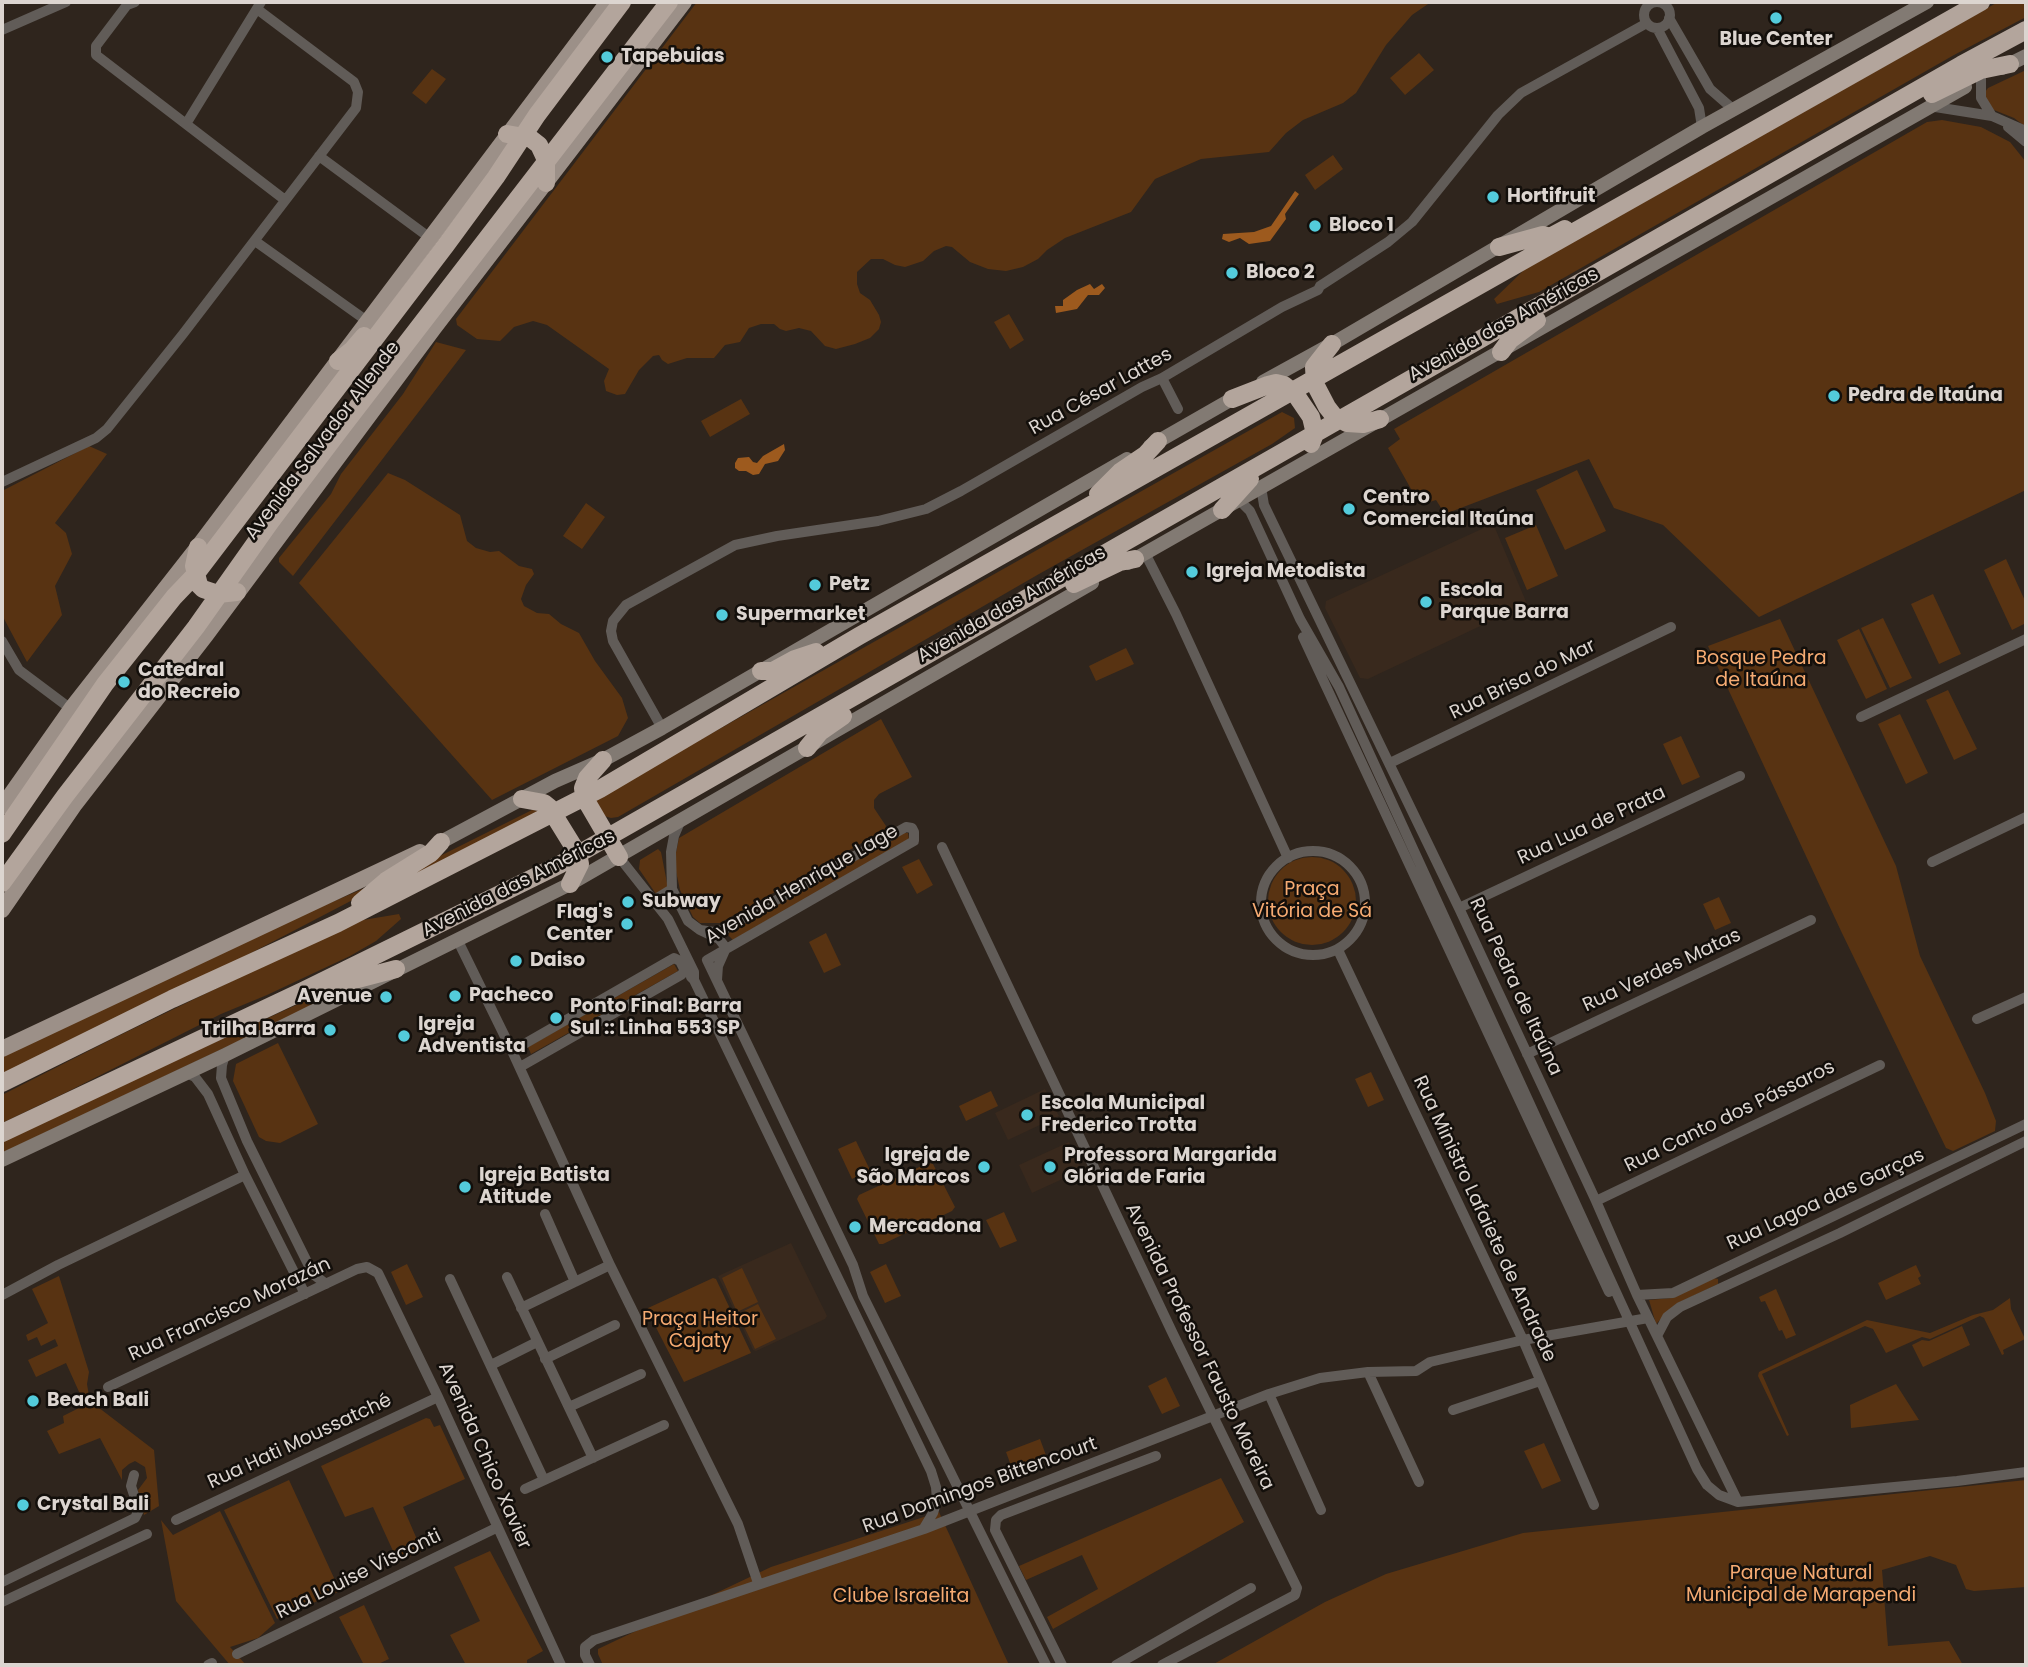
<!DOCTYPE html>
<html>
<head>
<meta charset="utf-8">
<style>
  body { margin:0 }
  #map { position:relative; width:2028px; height:1667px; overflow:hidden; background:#2f251d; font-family:Poppins,sans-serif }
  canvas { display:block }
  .frame { position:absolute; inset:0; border:4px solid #dcd5d0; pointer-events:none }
</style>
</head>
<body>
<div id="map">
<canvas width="2028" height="1667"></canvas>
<div class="frame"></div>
</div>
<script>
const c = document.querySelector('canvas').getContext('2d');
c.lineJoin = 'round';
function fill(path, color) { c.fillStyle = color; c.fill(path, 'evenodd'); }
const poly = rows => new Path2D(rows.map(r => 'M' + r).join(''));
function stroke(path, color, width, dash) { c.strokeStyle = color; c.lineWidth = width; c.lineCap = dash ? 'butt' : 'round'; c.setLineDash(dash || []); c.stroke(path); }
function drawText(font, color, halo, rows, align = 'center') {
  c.font = font + ' Poppins,sans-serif'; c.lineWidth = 5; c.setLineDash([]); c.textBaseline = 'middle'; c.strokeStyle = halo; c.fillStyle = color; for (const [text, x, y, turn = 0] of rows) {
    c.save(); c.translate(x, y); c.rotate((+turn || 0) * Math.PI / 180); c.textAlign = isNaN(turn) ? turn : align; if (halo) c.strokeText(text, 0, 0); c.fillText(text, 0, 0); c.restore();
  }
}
fill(poly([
  [1488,526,1495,528,1527,604,1368,679,1360,678,1325,608,1326,601],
  [1045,1089,1059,1116,1008,1140,995,1113],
  [1069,1142,1082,1170,1032,1193,1019,1165],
  [791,1243,827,1316,825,1319,756,1351,753,1350,718,1276]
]), '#39291d');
fill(poly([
  [697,2,1431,2,1412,15,1386,45,1356,93,1343,103,1303,120,1286,133,1269,152,1201,159,1155,179,1131,212,1065,238,1047,250,1038,259,1023,267,1006,271,988,269,970,262,952,247,946,246,934,251,923,261,905,267,895,265,883,259,871,259,857,272,857,284,860,293,870,300,879,315,881,322,879,329,870,338,855,344,836,349,825,346,811,331,799,328,786,331,780,329,774,324,761,324,749,328,740,342,725,345,714,358,687,358,668,364,662,360,659,355,653,356,639,370,625,394,617,395,606,391,604,381,609,369,547,325,533,321,514,327,500,341,477,339,457,325,456,319],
  [1998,2,2026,2,2026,17,1954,55,1539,292,1497,304,1494,299,1525,269],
  [1419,53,1434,70,1405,95,1390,78],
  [432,69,446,79,426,104,412,93],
  [2026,70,2026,127,2014,118,1989,108,1984,103,1985,92,1988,88],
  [1942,120,1981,127,2010,142,2026,162,2026,490,1759,617,1663,525,1614,508,1589,459,1445,514,1436,500,1420,505,1388,448,1400,439,1394,429,1927,122],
  [1333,155,1343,169,1315,190,1305,175],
  [1009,314,1024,340,1010,349,994,322],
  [436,342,466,350,293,576,279,562,279,558,331,494,341,474,403,394],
  [741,399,750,414,710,437,701,421],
  [1282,412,1294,418,1295,428,1272,444,1039,574,618,817,611,818,604,816,595,799],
  [89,446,107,454,55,523,66,533,72,554,55,586,62,615,27,662,2,615,2,491],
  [1577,470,1606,531,1565,550,1536,490],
  [388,473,405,480,460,515,467,541,476,548,490,552,499,551,519,566,532,569,534,574,526,585,521,599,524,606,537,613,549,614,561,624,579,633,595,661,622,698,628,718,618,736,492,800,299,583],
  [586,503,605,517,582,549,563,536],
  [1536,525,1558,576,1527,590,1505,538],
  [2006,559,2026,603,2026,623,2012,630,1984,570],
  [1933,594,1961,654,1939,664,1911,604],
  [1883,618,1912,678,1890,688,1861,628],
  [1780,619,1896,866,1920,956,1985,1093,1996,1121,1995,1131,1953,1151,1946,1148,1841,931,1708,646],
  [1859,629,1887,689,1866,699,1837,640],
  [1126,648,1134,664,1096,681,1089,666],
  [1948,690,1977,749,1954,760,1926,700],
  [1900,714,1928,773,1906,784,1878,724],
  [881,719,912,777,879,794,874,800,874,808,886,826,885,830,720,923,700,923,693,917,680,890,674,862,679,838],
  [1681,736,1700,777,1682,785,1663,744],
  [532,810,541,811,381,893,430,861],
  [904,833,908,833,909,840,733,940,728,935,729,933],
  [658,849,661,852,668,888,656,894,639,869,640,860],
  '1268 901a44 44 0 1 1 88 0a44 44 0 1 1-88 0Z',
  [919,859,933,885,917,894,902,867],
  [374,884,366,893,228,965,2,1074,2,1055,288,921],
  [1719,897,1731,923,1715,930,1703,904],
  [399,914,401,919,376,941,350,956,267,995,221,1014,67,1092,2,1123,2,1095,116,1037,304,946,363,920],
  [826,933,841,965,824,973,809,942],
  [674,964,678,971,531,1054,528,1047],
  [331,989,333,994,258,1032,2,1153,2,1140],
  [278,1043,318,1124,280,1143,266,1141,259,1137,233,1081,236,1064],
  [1371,1072,1384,1100,1368,1107,1355,1079],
  [991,1091,998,1106,966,1121,959,1106],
  [856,1141,870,1170,852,1179,838,1149],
  [928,1163,933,1164,955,1207,952,1211,883,1244,879,1244,857,1199,859,1195],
  [1004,1212,1017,1241,1000,1248,986,1220],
  [407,1264,423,1297,406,1305,391,1272],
  [886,1264,901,1296,885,1303,870,1272],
  [1916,1265,1921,1276,1918,1278,1921,1284,1886,1300,1878,1283],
  [742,1268,758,1302,737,1312,722,1278],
  [59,1276,89,1372,87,1384,89,1396,94,1404,154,1450,159,1506,144,1515,138,1490,147,1478,145,1467,135,1461,129,1464,122,1470,122,1480,100,1438,59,1454,47,1431,64,1423,63,1416,85,1405,66,1363,36,1377,28,1360,58,1346,55,1339,41,1346,37,1337,28,1341,26,1335,48,1323,32,1289],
  [713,1278,716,1279,751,1353,684,1382,647,1310,648,1308],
  [1714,1278,1718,1279,1718,1284,1676,1304,1656,1324,1649,1300,1672,1298],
  [1776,1289,1796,1335,1786,1339,1782,1330,1779,1331,1765,1301,1761,1302,1759,1297],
  [2010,1298,2011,1309,2025,1339,2003,1350,2004,1354,2002,1355,1984,1318,1980,1316,1930,1339,1922,1337,1886,1353,1873,1329,1865,1326,1762,1374,1789,1435,1787,1436,1758,1376,1759,1372,1867,1320,1930,1333,1973,1315,1993,1310],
  [758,1304,776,1339,755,1349,738,1314],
  [1962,1326,1970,1345,1923,1367,1912,1345,1922,1340,1929,1341],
  [1166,1377,1180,1406,1162,1414,1148,1386],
  [1896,1384,1919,1420,1851,1428,1850,1405],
  [426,1418,430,1419,434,1427,440,1425,465,1479,403,1507,422,1551,398,1562,373,1507,345,1517,321,1466],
  [1040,1439,1047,1458,1013,1471,1006,1452],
  [1544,1443,1561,1481,1542,1489,1524,1451],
  [1221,1478,1244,1522,1053,1629,1047,1617,1098,1589,1082,1555,1026,1580,1019,1566],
  [289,1480,340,1591,277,1619,224,1510],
  [2026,1480,2026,1587,1974,1591,1966,1589,1956,1565,1930,1556,1882,1570,1888,1646,1949,1641,1963,1665,1212,1665,1325,1602,1386,1574,1523,1533],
  [220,1511,275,1623,258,1638,230,1647,246,1665,230,1665,176,1601,161,1520,173,1535],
  [939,1512,1009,1665,603,1665,598,1654,598,1649,771,1567],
  [490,1551,543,1651,527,1660,527,1663,523,1665,466,1665,450,1635,480,1621,454,1567],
  [364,1605,389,1659,376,1665,364,1665,339,1617]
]), '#583312');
fill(poly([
  [1295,191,1299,194,1285,214,1286,219,1270,241,1249,244,1240,238,1229,242,1222,239,1223,234,1254,232,1271,226],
  [1090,284,1094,289,1102,284,1105,288,1099,295,1088,295,1077,309,1056,313,1055,306,1063,306,1063,300,1077,290],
  [784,444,785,450,778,461,765,464,759,474,753,475,746,471,739,471,735,468,735,463,738,458,749,457,753,462,757,463,763,456]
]), '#9d5a1e');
stroke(poly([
  [135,2,127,5,96,46,96,55,285,200],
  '1644 15a13 13 0 1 1 26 0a13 13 0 1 1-26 0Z',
  [1669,18,1710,89,1734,110],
  [1657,28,1699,108,1702,127],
  [2,30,66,2],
  [1981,79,1981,98,1992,116],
  [1929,106,1992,116,2026,131],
  [186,124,261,2],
  [2008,127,2026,142],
  [319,156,430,238],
  [255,241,367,321],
  [1162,378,1178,409],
  [2,482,96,438,107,429,183,334,356,108,358,92,354,82,257,9],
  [1261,487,1264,505,1459,908,1596,1201,1637,1295,1738,1502],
  [1239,500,1250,511,1300,619,1339,687,1697,1469,1707,1485,1719,1495,1738,1502,1957,1481,2026,1472],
  [1145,553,1176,614,1288,858],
  [1303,637,1609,1292],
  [2,641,19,670,71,709],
  [1861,717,2026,639],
  [662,728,613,641,611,631,613,621,626,605,735,545,777,536,878,521,926,509,961,491,1142,387,1162,378,1282,307,1318,290,1320,286,1388,242,1412,222,1498,115,1521,93,1647,23],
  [1390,763,1671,627],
  [680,822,674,836,671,852,672,889,688,921,700,930,719,939,726,948,718,966,717,980],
  [942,847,1173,1334,1297,1588,1295,1595,1162,1665],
  '1261 903a52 52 0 1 1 104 0a52 52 0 1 1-104 0Z',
  [619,857,668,919,694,972,694,980,691,977],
  [1932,862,2026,817],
  [654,900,672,889],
  [1459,908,1740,776],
  [700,930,714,932,723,930,906,827,912,828,914,832,914,841,707,960,853,1265,863,1296,1046,1665],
  [458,941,512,1051,610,1265,738,1524,758,1583],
  [1338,950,1523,1340,1594,1505],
  [694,980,931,1471,936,1487,937,1500,933,1513,924,1528],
  [1977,1019,2026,997],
  [512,1051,674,958,680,961,685,971,681,975,520,1067],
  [1527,1054,1811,920],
  [225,1055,222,1065,221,1078,247,1141,313,1274,326,1284],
  [186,1073,195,1077,208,1094,245,1175,305,1294],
  [1596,1201,1880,1065],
  [545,1214,575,1282],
  [507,1277,593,1458],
  [450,1279,544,1480],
  [2,1295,58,1265,245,1175],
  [1637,1295,1673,1293,2026,1124],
  [521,1308,610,1265],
  [1657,1336,1667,1317,1680,1307,1840,1233,2026,1141],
  [545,1359,615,1325],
  [491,1365,537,1342],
  [1368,1372,1419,1482],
  [108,1387,357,1269,367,1267,378,1273,438,1397,561,1665],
  [1269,1394,1321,1510],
  [569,1407,641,1374],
  [1453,1410,1540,1381],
  [525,1489,664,1425],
  [176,1520,438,1397],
  [2,1582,135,1518,139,1510,131,1486,134,1475],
  [2,1602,147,1534],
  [237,1654,496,1528],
  [208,1665,212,1663],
  [590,1665,585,1655,585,1647,594,1640,924,1529,1269,1394,1320,1378,1368,1372,1416,1371,1430,1362,1523,1340,1648,1318],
  [1062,1665,995,1530,996,1520,1001,1515,1156,1456],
  [1116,1665,1251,1588]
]), '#615c58', 10);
stroke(poly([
  [2002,68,2026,56],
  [1263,382,1332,344,1702,127,1927,2],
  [1150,446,1239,395],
  [1128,563,1965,87],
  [441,842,555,781,603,760,662,728,1127,459],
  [2,1160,225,1055,570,884,1092,583]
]), '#827a73', 14);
stroke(poly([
  [2,807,71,709,198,547,608,2],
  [2,910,75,804,206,635,434,328,684,2],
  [2,1049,420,852]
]), '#9c9088', 16);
stroke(poly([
  [1932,94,1981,70,2010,64],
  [507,134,530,138,539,145,546,160,546,183],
  [1499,247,1543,235,1550,237,1565,229],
  [1332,344,1314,367,1315,384,1327,407,1334,416,1347,423,1363,424,1380,419],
  [1501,352,1510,340,1537,320],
  [338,361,352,350,364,336],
  [1232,399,1268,385,1276,383,1284,385,1296,395,1311,417,1315,434,1311,444],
  [1098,494,1120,472,1145,455,1158,441],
  [1222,510,1250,479],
  [198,547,194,566,199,585,203,589,218,594,237,592],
  [1074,584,1120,562,1135,559],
  [761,671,773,671,795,659,816,652],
  [807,748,820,732,843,716],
  [603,760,587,778,583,788,584,797,619,857],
  [522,799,544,803,549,807,578,854,580,864,570,884],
  [2,834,105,684,174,597,195,575,446,245,496,177,537,115,622,2],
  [2,883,65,796,196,627,271,521,342,427,669,2],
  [360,903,386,881,431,853,441,842],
  [331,986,396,969],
  [2,1083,172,999,338,923,600,789,859,636,1981,2],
  [2,1133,303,991,559,865,1961,65,2026,30]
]), '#b3a59c', 18);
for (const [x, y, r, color] of [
  [1776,18,7,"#53cbdb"],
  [607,57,7,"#53cbdb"],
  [1493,197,7,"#53cbdb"],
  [1315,226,7,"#53cbdb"],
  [1232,273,7,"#53cbdb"],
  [1834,396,7,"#53cbdb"],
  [1349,509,7,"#53cbdb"],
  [1192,572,7,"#53cbdb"],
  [815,585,7,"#53cbdb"],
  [1426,602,7,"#53cbdb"],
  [722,615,7,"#53cbdb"],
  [124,682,7,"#53cbdb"],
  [628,902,7,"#53cbdb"],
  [627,924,7,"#53cbdb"],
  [516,961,7,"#53cbdb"],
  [455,996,7,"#53cbdb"],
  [386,997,7,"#53cbdb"],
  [556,1018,7,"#53cbdb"],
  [330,1030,7,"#53cbdb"],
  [404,1036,7,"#53cbdb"],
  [1027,1115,7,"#53cbdb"],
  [984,1167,7,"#53cbdb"],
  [1050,1167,7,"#53cbdb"],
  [465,1187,7,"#53cbdb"],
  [855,1227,7,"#53cbdb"],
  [33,1401,7,"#53cbdb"],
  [23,1505,7,"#53cbdb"]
]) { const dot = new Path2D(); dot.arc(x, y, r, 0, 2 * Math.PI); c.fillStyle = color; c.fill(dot); stroke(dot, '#130f0b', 2.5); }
drawText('bold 19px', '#dcd5d0', '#130f0b', [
  ["Blue Center",1776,40,"center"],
  ["Tapebuias",621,57],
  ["Hortifruit",1507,197],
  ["Bloco 1",1329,226],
  ["Bloco 2",1246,273],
  ["Pedra de Itaúna",1848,396],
  ["Centro",1363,498],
  ["Comercial Itaúna",1363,520],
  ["Igreja Metodista",1206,572],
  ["Petz",829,585],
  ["Escola",1440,591],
  ["Parque Barra",1440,613],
  ["Supermarket",736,615],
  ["Catedral",138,671],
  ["do Recreio",138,693],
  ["Subway",642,902],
  ["Flag's",613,913,"right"],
  ["Center",613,935,"right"],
  ["Daiso",530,961],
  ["Pacheco",469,996],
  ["Avenue",372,997,"right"],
  ["Ponto Final: Barra",570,1007],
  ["Sul :: Linha 553 SP",570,1029],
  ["Igreja",418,1025],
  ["Adventista",418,1047],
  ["Trilha Barra",316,1030,"right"],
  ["Escola Municipal",1041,1104],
  ["Frederico Trotta",1041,1126],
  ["Igreja de",970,1156,"right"],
  ["São Marcos",970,1178,"right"],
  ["Professora Margarida",1064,1156],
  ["Glória de Faria",1064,1178],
  ["Igreja Batista",479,1176],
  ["Atitude",479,1198],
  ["Mercadona",869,1227],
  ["Beach Bali",47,1401],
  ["Crystal Bali",37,1505]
], 'left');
drawText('19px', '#dcd5d0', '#130f0b', [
  ["Avenida das Américas",1504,325,-29],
  ["Rua César Lattes",1101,392,-29],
  ["Avenida Salvador Allende",323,441,-53],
  ["Avenida das Américas",1012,605,-30],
  ["Rua Brisa do Mar",1523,680,-26],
  ["Rua Lua de Prata",1592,826,-25],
  ["Avenida das Américas",519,884,-27],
  ["Avenida Henrique Lage",802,885,-30],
  ["Rua Verdes Matas",1662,971,-25],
  ["Rua Pedra de Itaúna",1515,987,65],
  ["Rua Canto dos Pássaros",1730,1117,-26],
  ["Rua Lagoa das Garças",1826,1200,-25],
  ["Rua Ministro Lafaiete de Andrade",1484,1219,65],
  ["Rua Francisco Morazán",230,1310,-25],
  ["Avenida Professor Fausto Moreira",1199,1347,64],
  ["Rua Hati Moussatché",300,1442,-25],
  ["Avenida Chico Xavier",484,1456,66],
  ["Rua Domingos Bittencourt",980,1486,-20],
  ["Rua Louise Visconti",359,1575,-26]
]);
drawText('19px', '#f6ab72', '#130f0b', [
  ["Bosque Pedra",1761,659],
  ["de Itaúna",1761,681],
  ["Praça",1312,890],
  ["Vitória de Sá",1312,912],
  ["Praça Heitor",700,1320],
  ["Cajaty",700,1342],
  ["Parque Natural",1801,1574],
  ["Municipal de Marapendi",1801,1596],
  ["Clube Israelita",901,1597]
]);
</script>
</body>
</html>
